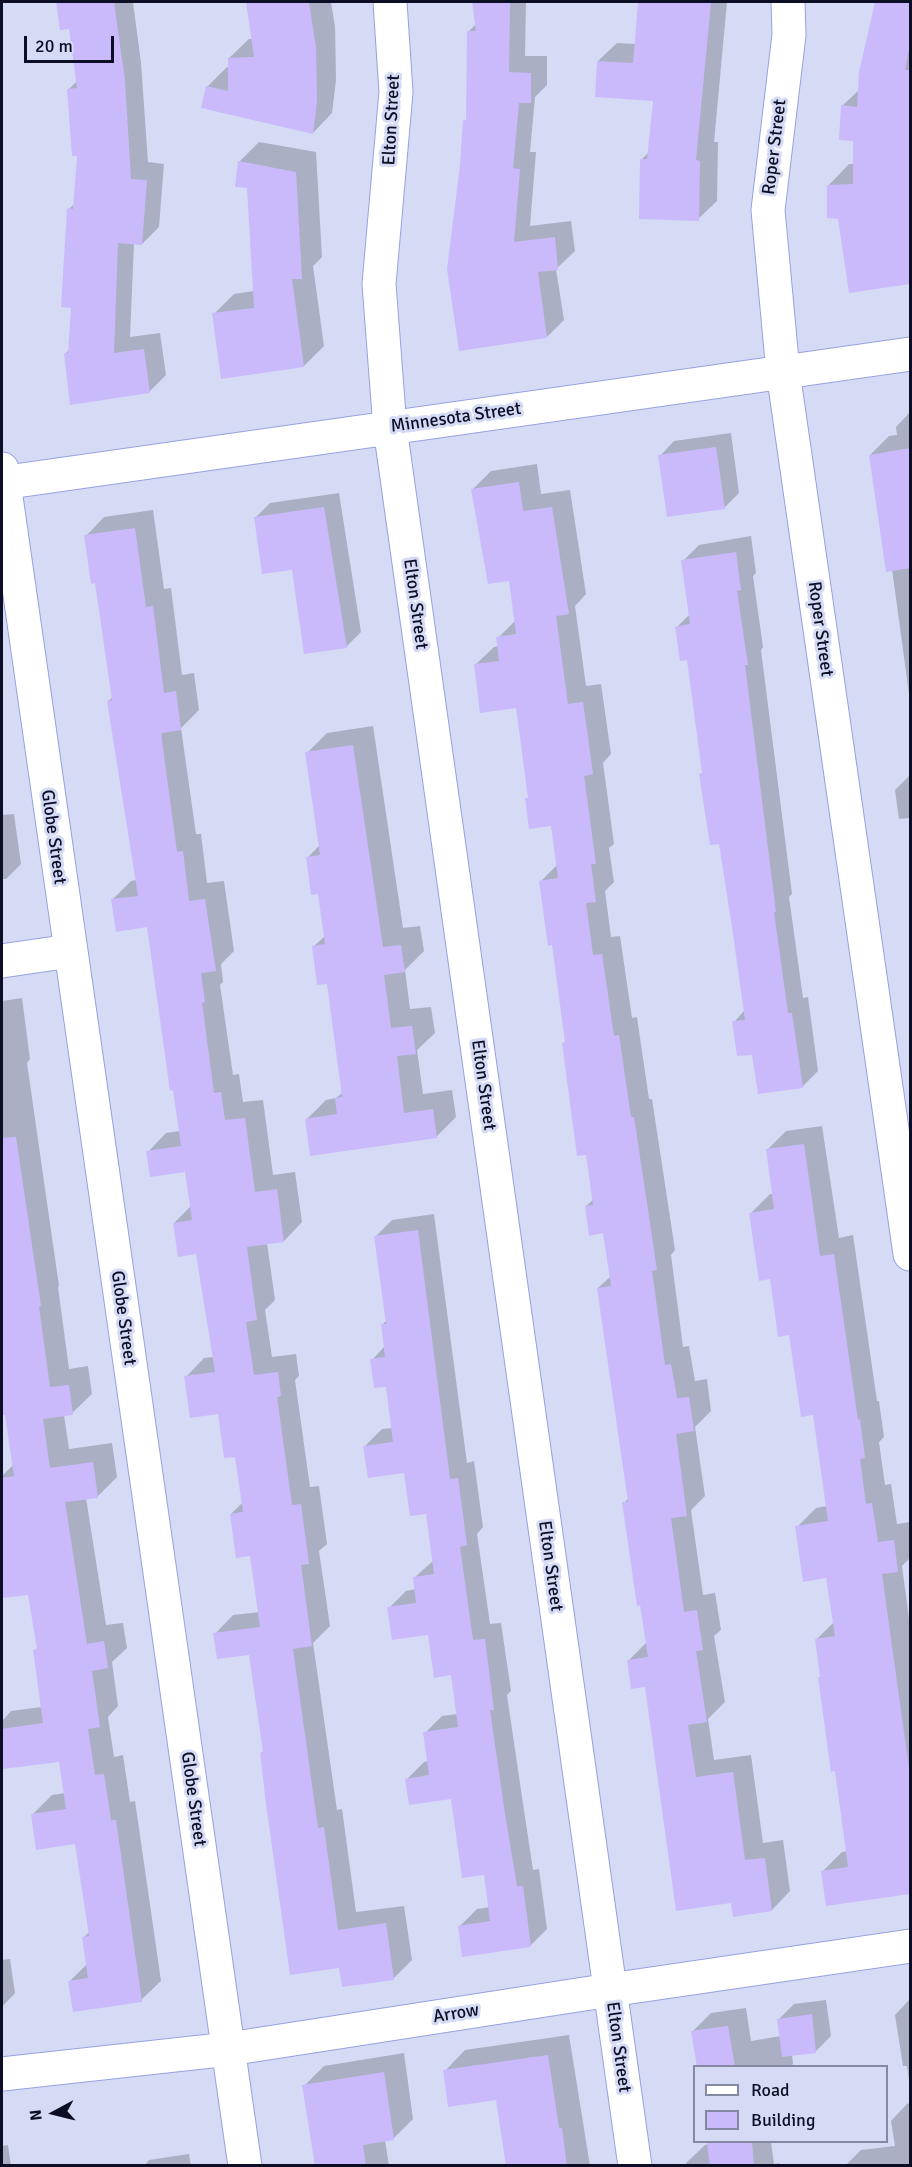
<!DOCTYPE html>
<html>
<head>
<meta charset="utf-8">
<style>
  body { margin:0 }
  #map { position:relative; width:912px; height:2167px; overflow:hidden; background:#d5dbf5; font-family:Signika,sans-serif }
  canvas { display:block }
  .frame { position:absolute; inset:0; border:3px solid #0b0e24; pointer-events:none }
  .legend { position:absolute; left:693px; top:2065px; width:195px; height:78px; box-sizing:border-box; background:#d5dbf5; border:2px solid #8489a1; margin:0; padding:8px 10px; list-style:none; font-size:18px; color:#0b0e24 }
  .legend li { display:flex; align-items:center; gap:12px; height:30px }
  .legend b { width:30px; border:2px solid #8489a1 }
  .north { position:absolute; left:24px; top:2083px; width:60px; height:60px; -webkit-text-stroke:4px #d5dbf5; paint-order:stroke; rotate:263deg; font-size:16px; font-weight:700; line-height:24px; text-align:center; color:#0b0e24 }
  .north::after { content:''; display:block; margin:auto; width:21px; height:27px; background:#0b0e24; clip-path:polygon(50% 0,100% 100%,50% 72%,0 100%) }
  .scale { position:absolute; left:24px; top:36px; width:90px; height:27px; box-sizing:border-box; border:3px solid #0b0e24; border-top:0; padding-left:8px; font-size:18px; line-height:21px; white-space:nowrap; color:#0b0e24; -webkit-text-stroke:4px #d5dbf5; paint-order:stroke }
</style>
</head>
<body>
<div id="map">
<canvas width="912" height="2167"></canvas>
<div class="frame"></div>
<ul class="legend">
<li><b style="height:8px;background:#fff"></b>Road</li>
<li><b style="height:16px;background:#cabafb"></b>Building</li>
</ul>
<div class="north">N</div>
<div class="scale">20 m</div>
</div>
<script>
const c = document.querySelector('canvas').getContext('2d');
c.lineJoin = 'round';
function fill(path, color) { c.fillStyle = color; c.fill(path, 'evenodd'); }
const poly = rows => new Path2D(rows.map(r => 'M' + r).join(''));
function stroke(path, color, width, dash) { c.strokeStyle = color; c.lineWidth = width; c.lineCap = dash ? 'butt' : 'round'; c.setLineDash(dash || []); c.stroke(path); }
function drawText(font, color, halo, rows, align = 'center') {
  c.font = font + ' Signika,sans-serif'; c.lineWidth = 6; c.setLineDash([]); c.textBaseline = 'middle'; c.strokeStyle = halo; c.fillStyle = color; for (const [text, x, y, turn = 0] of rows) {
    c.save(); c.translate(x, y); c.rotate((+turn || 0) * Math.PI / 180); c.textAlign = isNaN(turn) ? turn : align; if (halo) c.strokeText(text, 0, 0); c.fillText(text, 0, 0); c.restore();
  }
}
fill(poly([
  [59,2,133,2,141,63,148,162,164,164,159,227,142,244,134,243,130,337,160,333,166,375,149,392,65,354,70,349,72,306,69,209,74,204,78,155,69,89,77,81,70,28,58,3],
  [248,2,331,2,335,27,336,80,332,113,313,133,207,87,227,67,229,68,229,58,249,39,253,39],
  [473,2,526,2,525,56,547,56,547,85,535,97,530,152,536,152,530,226,571,221,575,251,556,269,564,320,547,337,461,165,464,121,468,118,468,32,477,23],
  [639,2,727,2,714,142,718,142,717,201,698,219,642,159,650,151,655,100,598,61,617,43,636,44],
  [877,2,910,2,910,283,851,292,840,217,829,185,849,164,854,164,854,139,842,106,860,89,861,72],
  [259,142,316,152,322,257,313,266,324,346,304,366,214,314,234,294,254,291,248,187,239,162],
  [910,412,910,701,892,569,870,455,889,436,897,435,896,427],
  [731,433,739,493,724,508,660,456,674,441],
  [537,464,541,494,570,490,586,594,575,606,586,686,601,684,611,754,603,763,614,844,609,848,614,882,605,891,611,937,620,936,632,1018,637,1017,649,1099,652,1099,675,1250,671,1255,683,1347,689,1346,695,1381,707,1379,711,1411,695,1427,705,1496,691,1510,703,1595,715,1593,721,1630,714,1636,725,1702,708,1719,714,1760,751,1755,763,1843,783,1840,790,1891,772,1910,732,1902,647,1685,628,1661,647,1642,624,1503,629,1498,598,1288,611,1276,605,1232,586,1206,594,1199,588,1153,564,1043,566,1041,553,944,541,881,558,864,553,824,527,799,529,796,517,706,475,665,494,647,499,646,498,638,516,620,510,579,473,489,491,471],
  [339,493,361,632,346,647,294,568,255,518,270,503],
  [153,510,164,589,171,588,182,675,194,673,199,710,181,728,196,834,201,834,207,883,224,881,234,951,221,964,223,982,220,985,233,1075,239,1074,243,1102,263,1100,273,1175,295,1172,302,1222,284,1241,267,1243,275,1300,265,1310,272,1357,296,1354,299,1376,295,1380,310,1487,319,1486,327,1544,319,1551,330,1626,313,1643,337,1810,342,1809,356,1912,404,1906,412,1960,393,1979,341,1966,261,1753,264,1750,251,1653,215,1634,233,1615,260,1612,252,1554,231,1514,243,1502,237,1455,219,1412,186,1377,204,1358,214,1357,198,1253,174,1223,191,1206,186,1170,148,1152,166,1133,180,1131,148,926,112,900,131,881,137,880,108,701,113,697,97,582,86,536,104,517],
  [751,536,756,573,753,576,763,647,761,650,792,894,789,897,803,998,808,997,818,1071,802,1087,753,1053,734,1022,745,1010,720,842,701,774,703,771,688,658,677,627,690,614,683,561,699,545],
  [373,726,403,928,420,926,424,951,405,970,410,1009,431,1007,435,1033,417,1050,423,1094,452,1090,456,1117,436,1137,306,1120,326,1100,336,1098,343,1092,328,982,313,947,326,935,320,892,308,857,320,845,307,753,327,733],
  [910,775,910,818,899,819,895,790],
  [14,814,21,864,6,879,2,879,2,815],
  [22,998,30,1059,27,1063,59,1286,58,1287,69,1369,88,1366,92,1394,72,1413,64,1415,69,1449,112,1443,117,1477,98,1496,86,1498,106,1625,123,1623,127,1648,112,1662,118,1706,108,1717,114,1757,123,1755,130,1802,135,1801,161,1981,141,2000,70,1981,87,1964,83,1938,90,1931,76,1842,33,1814,52,1795,65,1793,60,1760,2,1767,2,1721,11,1711,42,1707,35,1650,38,1647,30,1594,2,1597,2,1556,6,1556,2,1527,2,1524,5,1520,2,1498,2,1476,14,1464,6,1413,2,1414,2,1001],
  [822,1126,839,1238,853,1235,877,1401,879,1401,884,1437,879,1442,885,1485,891,1484,897,1524,910,1522,910,1558,902,1566,910,1626,910,1893,827,1905,823,1871,842,1852,847,1851,816,1640,834,1622,829,1582,797,1527,816,1508,827,1506,814,1414,791,1333,751,1213,770,1194,773,1194,767,1150,786,1131],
  [434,1214,467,1463,474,1461,483,1527,477,1534,490,1624,501,1623,511,1691,507,1695,522,1797,533,1870,539,1869,547,1929,530,1946,460,1926,477,1909,490,1907,485,1873,452,1798,407,1779,424,1762,429,1761,425,1733,442,1716,458,1714,452,1674,429,1634,389,1608,406,1591,416,1589,414,1578,434,1560,427,1512,405,1471,365,1446,382,1429,393,1428,387,1385,372,1360,385,1346,382,1325,387,1320,375,1237,392,1220],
  [10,1959,15,1993,2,2007,2,1960],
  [910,1999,910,2088,907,2066,903,2066,895,2015],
  [826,2000,831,2036,816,2051,792,2054,793,2064,791,2066,699,2066,693,2031,711,2013,746,2008,751,2041,781,2036,779,2019,794,2004],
  [569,2035,590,2166,507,2166,498,2099,445,2071,465,2050],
  [404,2053,413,2119,393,2139,385,2140,389,2166,316,2166,304,2086,324,2066],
  [910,2103,910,2166,845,2166,861,2150,895,2146,891,2121,907,2104],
  [709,2142,771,2142,774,2164,779,2163,780,2166,687,2166,686,2163,705,2145,709,2144],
  [8,2145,11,2166,2,2166,2,2146],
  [189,2154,191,2166,144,2166,149,2160]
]), '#0003');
fill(poly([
  [56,2,114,2,125,81,131,179,147,180,142,245,118,243,114,353,144,349,150,393,70,405,64,353,68,353,71,308,61,307,67,208,73,209,77,156,72,156,67,89,77,88,69,29,60,30],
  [246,2,309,2,316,48,317,101,313,134,201,108,206,86,228,91,228,58,254,57],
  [472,2,510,2,509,72,531,73,531,103,519,103,513,168,520,169,514,242,555,237,558,270,538,272,547,338,459,351,447,269,460,165,463,120,466,121,467,31,476,31],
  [638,2,711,2,696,160,700,161,699,221,639,219,640,159,647,159,653,101,595,97,597,61,633,63],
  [875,2,910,2,910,44,905,70,910,70,910,284,849,293,838,219,827,218,827,185,853,184,853,141,839,140,841,105,857,107,859,72],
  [238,161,296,172,302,279,292,279,304,367,221,379,212,313,254,308,247,188,235,187],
  [716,447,725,509,667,517,658,455],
  [910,448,910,568,886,572,869,455],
  [519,482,523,511,552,507,569,614,556,616,568,704,583,702,593,774,584,776,596,864,591,864,596,902,586,903,593,955,602,954,614,1036,619,1035,631,1117,634,1117,657,1270,652,1271,665,1365,671,1364,677,1398,689,1397,694,1431,676,1434,687,1516,671,1518,684,1612,697,1610,703,1650,696,1651,707,1722,688,1725,696,1777,733,1772,745,1860,765,1858,772,1911,733,1917,731,1903,676,1911,645,1687,631,1689,627,1660,648,1657,640,1605,637,1606,622,1502,628,1502,597,1288,611,1286,603,1233,589,1236,585,1206,593,1205,586,1155,577,1156,562,1043,565,1042,552,945,548,946,539,881,558,878,551,826,529,829,525,798,528,798,516,708,480,713,474,664,499,661,496,637,516,634,509,581,488,584,471,489],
  [324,507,347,648,304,654,292,570,262,574,254,517],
  [135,528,146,607,153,606,164,693,176,691,181,730,161,733,177,852,183,851,189,901,205,899,216,971,201,973,205,1002,202,1003,214,1093,221,1092,225,1120,245,1118,255,1192,277,1189,284,1242,247,1247,257,1320,246,1322,254,1375,278,1372,281,1396,277,1397,292,1505,301,1504,309,1564,301,1565,312,1646,293,1649,318,1828,324,1827,338,1930,386,1923,394,1980,342,1987,339,1968,290,1975,266,1804,260,1753,263,1752,249,1655,217,1659,213,1633,260,1627,250,1556,236,1558,230,1514,243,1512,235,1457,224,1458,218,1414,190,1418,184,1376,215,1372,196,1254,178,1257,173,1223,192,1220,185,1172,150,1177,146,1151,181,1146,173,1090,170,1091,147,927,116,932,111,899,138,896,107,701,112,700,95,583,91,584,84,535],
  [736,552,741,590,737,591,748,665,745,665,776,912,774,912,788,1013,792,1013,803,1088,758,1094,752,1055,737,1056,732,1021,745,1020,732,927,719,844,710,845,699,774,702,773,687,660,680,661,675,627,690,624,681,560],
  [353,745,383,947,401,945,405,972,384,975,391,1028,412,1026,416,1054,397,1056,404,1113,433,1109,437,1138,310,1156,305,1119,337,1114,335,1098,342,1097,327,984,317,985,312,946,325,944,318,894,311,895,306,857,320,855,305,752],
  [16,1137,41,1306,39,1307,50,1387,69,1385,73,1415,43,1419,50,1468,93,1462,98,1498,65,1502,87,1644,104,1641,108,1668,92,1671,100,1727,88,1729,95,1775,104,1774,111,1820,116,1820,142,2002,73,2012,68,1981,88,1978,82,1937,89,1936,75,1844,36,1850,31,1814,66,1809,59,1762,2,1769,2,1729,43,1723,33,1650,37,1649,28,1595,2,1598,2,1478,14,1476,5,1415,2,1415,2,1138],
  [804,1144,820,1256,834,1254,858,1420,860,1419,865,1458,860,1459,866,1504,872,1503,878,1542,894,1540,898,1572,882,1574,910,1776,910,1894,826,1906,821,1871,848,1867,835,1771,831,1772,818,1677,820,1677,815,1639,835,1636,826,1578,803,1582,795,1526,828,1521,813,1415,801,1417,789,1335,778,1337,770,1279,759,1281,749,1213,774,1209,766,1149],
  [418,1230,450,1479,458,1478,467,1545,460,1547,473,1640,485,1639,494,1710,490,1710,505,1814,517,1886,523,1886,531,1947,462,1957,458,1926,490,1921,484,1875,462,1878,451,1799,409,1805,405,1779,429,1775,423,1732,458,1727,451,1675,434,1678,428,1635,392,1640,387,1607,416,1603,413,1577,434,1574,426,1514,410,1516,404,1473,368,1478,363,1446,393,1442,386,1387,374,1388,370,1359,385,1357,381,1324,386,1324,374,1236],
  [812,2014,816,2053,782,2057,777,2019],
  [728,2026,735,2067,697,2067,691,2031],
  [548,2055,559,2128,562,2128,567,2166,506,2166,496,2100,448,2107,443,2070],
  [384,2072,394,2140,363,2145,366,2166,315,2166,302,2085],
  [707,2142,752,2142,754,2166,710,2166]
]), '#cabafb');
const minor = poly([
  [390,2,396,92,379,284,390,428,635,2166],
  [788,2,789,35,768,210,783,372,910,1254],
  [2,469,245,2166],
  [2,483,910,354],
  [2,961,70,951],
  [2,2074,229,2049,610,1990,910,1946]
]);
stroke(minor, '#96a2e0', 35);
stroke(minor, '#fff', 33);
drawText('18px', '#0b0e24', '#d5dbf5', [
  ["Elton Street",392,120,-87],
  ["Roper Street",775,147,-83],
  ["Minnesota Street",456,418,-8],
  ["Elton Street",415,604,82],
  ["Roper Street",820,629,82],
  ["Globe Street",53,837,82],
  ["Elton Street",483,1085,82],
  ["Globe Street",123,1318,82],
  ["Elton Street",550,1566,82],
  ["Globe Street",193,1799,82],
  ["Arrow",456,2014,-9],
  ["Elton Street",618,2047,82]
]);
</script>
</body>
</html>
